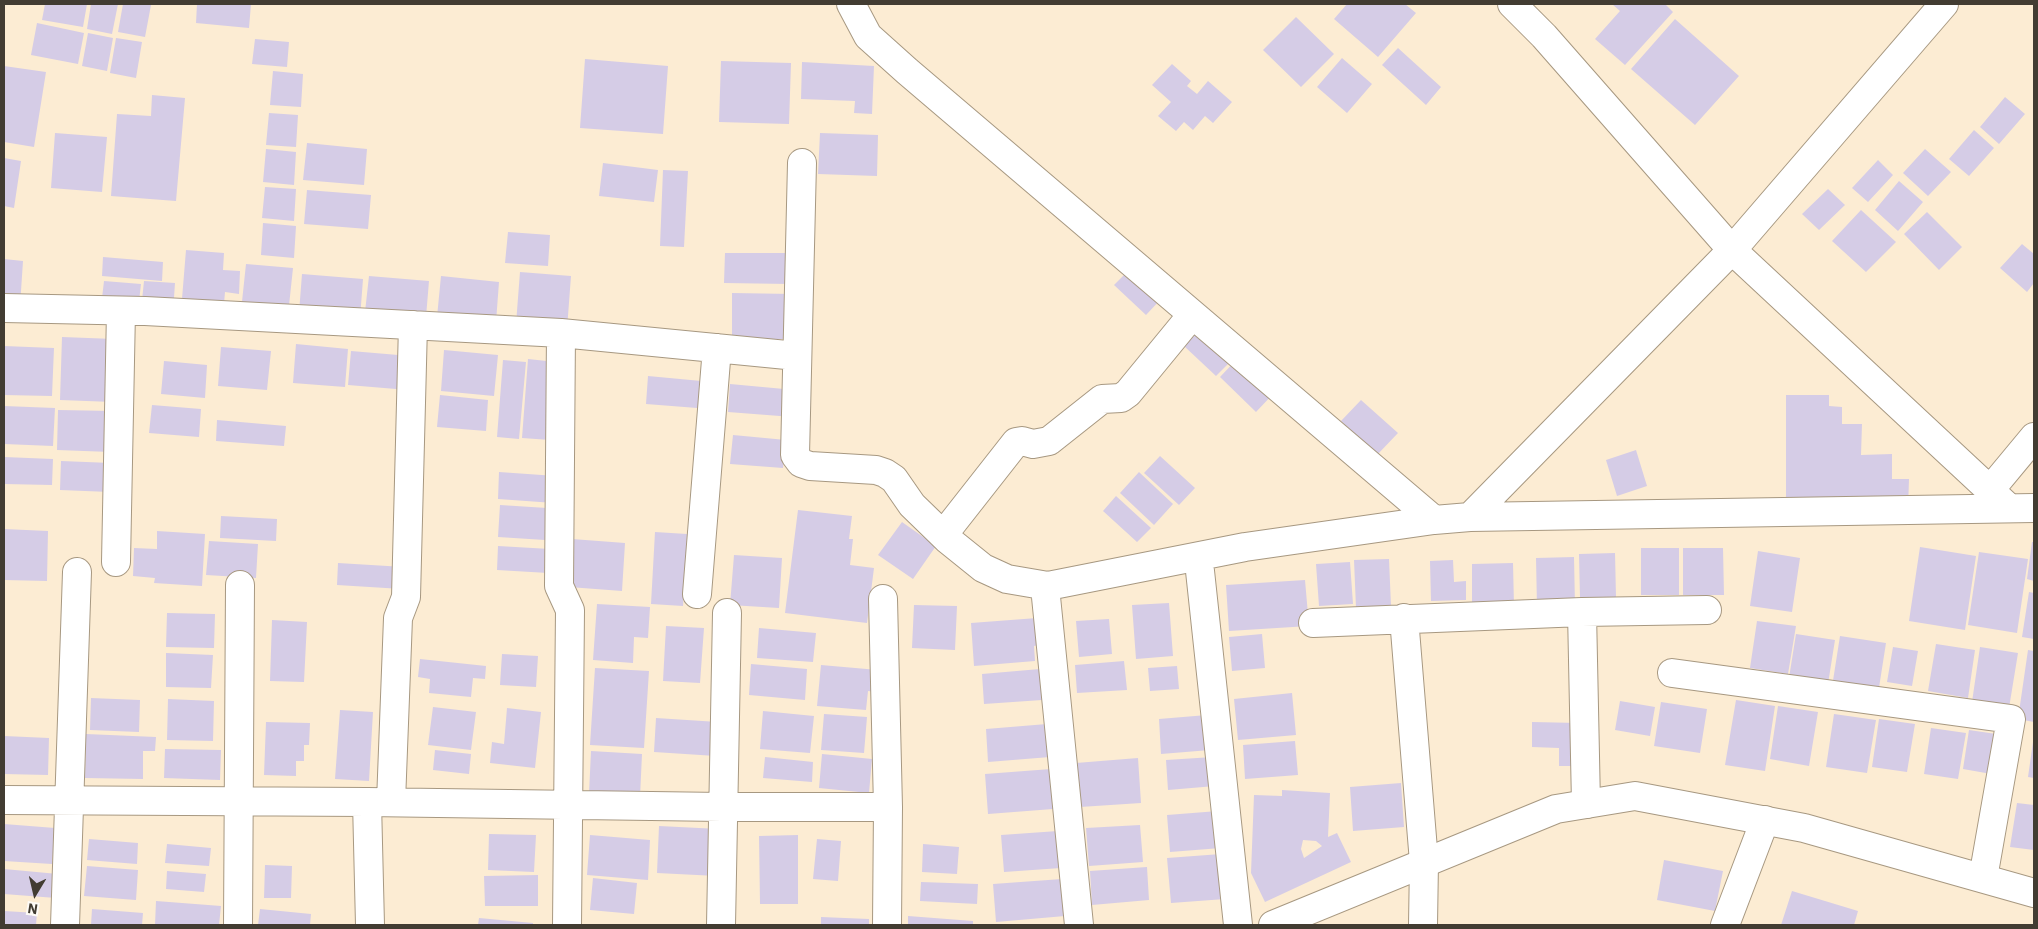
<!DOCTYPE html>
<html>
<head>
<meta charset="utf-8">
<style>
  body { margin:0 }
  #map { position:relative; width:2038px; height:929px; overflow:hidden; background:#fcecd3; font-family:"IBM Plex Sans",sans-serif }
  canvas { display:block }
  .frame { position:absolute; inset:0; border:5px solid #423c32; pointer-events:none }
  .north { position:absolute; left:10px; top:869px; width:50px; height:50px; -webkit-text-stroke:4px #fefbf6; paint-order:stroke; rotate:189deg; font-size:14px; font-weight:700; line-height:20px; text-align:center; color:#423c32 }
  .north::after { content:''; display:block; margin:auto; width:18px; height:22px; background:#423c32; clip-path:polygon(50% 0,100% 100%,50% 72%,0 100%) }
</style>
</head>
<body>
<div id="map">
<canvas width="2038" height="929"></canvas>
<div class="frame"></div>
<div class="north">N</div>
</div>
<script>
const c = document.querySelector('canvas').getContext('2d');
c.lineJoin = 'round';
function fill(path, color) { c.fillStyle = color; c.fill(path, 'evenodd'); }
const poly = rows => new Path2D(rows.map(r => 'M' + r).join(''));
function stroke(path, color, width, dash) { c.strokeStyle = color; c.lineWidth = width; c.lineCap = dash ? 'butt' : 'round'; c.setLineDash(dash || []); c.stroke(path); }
fill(poly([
  [45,4,87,4,83,27,42,20],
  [91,4,118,4,112,34,87,29],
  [123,4,151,5,145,37,118,32],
  [197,4,251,4,249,28,196,23],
  [1347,4,1405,4,1416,13,1378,57,1334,19],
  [1612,4,1665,4,1673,12,1625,65,1595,39,1620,11],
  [1296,17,1334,54,1301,87,1263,50],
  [1675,19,1739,76,1695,125,1631,69],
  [37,23,84,33,78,64,31,55],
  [88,33,113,38,107,71,82,66],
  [116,38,142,42,136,78,110,73],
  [255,39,289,42,287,67,252,64],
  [1398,48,1441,87,1426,105,1382,65],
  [1342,58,1372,84,1347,113,1317,87],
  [585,59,668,66,663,134,580,128],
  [721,61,791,63,789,124,719,122],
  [802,62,874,66,872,114,854,113,855,101,801,99],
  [1172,64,1191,81,1187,86,1197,94,1208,81,1232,102,1213,123,1205,116,1193,130,1184,122,1176,131,1158,116,1171,102,1152,85],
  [4,66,46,72,34,147,4,142],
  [273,71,303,74,301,107,270,105],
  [152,95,185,98,176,201,111,196,117,114,151,116],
  [2005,97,2025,114,1999,144,1980,127],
  [269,113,298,115,296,147,266,145],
  [1974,130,1994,148,1969,176,1949,159],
  [55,133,107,137,102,192,51,188],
  [820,133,878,135,877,176,818,174],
  [307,143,367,149,364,185,303,180],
  [266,149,296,152,294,185,263,182],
  [1925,149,1951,172,1928,196,1903,173],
  [4,158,21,161,14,208,4,206],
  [1878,160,1893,175,1868,202,1852,188],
  [603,163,658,170,654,202,599,196],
  [663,170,688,171,684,247,660,246],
  [1899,181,1923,202,1898,231,1875,210],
  [265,187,296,189,294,221,262,218],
  [1828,189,1845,205,1819,230,1802,214],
  [307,190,371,195,368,229,304,224],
  [1861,210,1896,242,1866,272,1832,241],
  [1927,212,1962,247,1939,270,1904,234],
  [263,223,296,226,294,258,261,255],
  [508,232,550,235,548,266,505,263],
  [2022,244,2034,254,2034,283,2027,292,2000,268],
  [186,250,224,253,223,270,240,271,239,294,225,292,223,315,181,311],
  [725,253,790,253,790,284,724,283],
  [103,257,163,262,162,281,102,276],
  [4,259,23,261,20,306,4,304],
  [246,264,293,268,288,315,241,311],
  [1131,268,1162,298,1146,315,1114,285],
  [520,272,571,276,567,329,516,324],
  [302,274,363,279,360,318,299,313],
  [369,276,429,281,426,317,365,312],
  [441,276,499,282,496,322,437,317],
  [104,281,141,284,138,310,101,307],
  [144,281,175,283,173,312,141,310],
  [732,293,793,294,793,339,732,339],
  [1203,327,1235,357,1216,376,1184,346],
  [62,337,114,339,113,402,60,400],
  [296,344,348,349,345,387,293,383],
  [4,346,54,348,52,396,4,395],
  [221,347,271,351,267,390,218,386],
  [444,350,498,355,494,396,441,391],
  [351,351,410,356,408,390,348,385],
  [1238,358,1274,393,1256,412,1220,377],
  [528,359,556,362,550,440,522,438],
  [503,360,526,362,519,439,497,437],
  [164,361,207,365,205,398,161,394],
  [648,376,712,382,710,409,646,404],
  [730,384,795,390,793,417,728,412],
  [440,395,488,400,486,431,437,427],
  [1786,395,1829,395,1829,406,1842,407,1842,424,1862,424,1861,455,1892,454,1892,479,1909,479,1908,509,1786,508],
  [1361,400,1398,433,1377,455,1341,421],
  [152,405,201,409,199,437,149,433],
  [4,406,55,408,53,446,4,444],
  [58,410,113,411,111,452,57,450],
  [217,420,286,426,284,446,216,441],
  [733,435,786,440,783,468,730,464],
  [1636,450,1647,486,1617,496,1606,460],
  [1160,456,1195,488,1179,505,1144,473],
  [4,457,53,459,52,485,4,484],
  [61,461,111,463,110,492,60,490],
  [499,472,556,476,554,503,498,499],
  [1139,472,1173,504,1154,525,1120,493],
  [1116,496,1151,528,1137,542,1103,511],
  [500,505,547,508,545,540,498,537],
  [798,510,852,516,849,539,853,539,850,565,874,568,867,623,785,613],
  [221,516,277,519,276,541,220,538],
  [902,522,936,546,913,579,878,555],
  [4,529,48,531,47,581,4,580],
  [157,531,205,534,202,586,154,583,155,578,133,576,134,548,157,549],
  [655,532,687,534,683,606,651,604],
  [572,539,625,543,622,591,569,587],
  [209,541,258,544,256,578,206,575],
  [2032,542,2034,542,2034,581,2027,579],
  [498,546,550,549,548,573,497,570],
  [1920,547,1976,556,1965,630,1909,621],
  [1641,548,1679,548,1679,595,1641,595],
  [1683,548,1723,548,1724,595,1683,595],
  [1758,551,1800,558,1792,612,1750,606],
  [1979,552,2028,559,2017,633,1968,625],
  [1615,553,1616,597,1580,598,1579,554],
  [734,555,782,558,779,608,730,605],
  [1574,557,1575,606,1537,607,1536,558],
  [1389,559,1391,606,1356,608,1354,560],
  [1453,560,1454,582,1466,581,1466,600,1431,601,1430,561],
  [1350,562,1353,604,1319,606,1316,564],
  [338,563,404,567,402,589,337,585],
  [1513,563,1514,606,1472,607,1472,564],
  [1305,580,1309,626,1229,631,1226,585],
  [2029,592,2034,593,2034,639,2022,637],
  [1169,603,1173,656,1136,659,1132,605],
  [597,604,650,607,648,638,634,637,633,663,593,660],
  [914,605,957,606,955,650,912,648],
  [167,613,215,614,214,648,166,647],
  [1037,618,1039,645,1034,646,1035,661,974,666,971,623],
  [1109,619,1112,654,1079,657,1076,621],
  [272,620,307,622,304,682,270,681],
  [1757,621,1796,626,1788,674,1750,668],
  [666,626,704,628,700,683,663,681],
  [759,628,816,633,813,662,757,658],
  [1262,634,1265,668,1232,671,1229,637],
  [1796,634,1835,640,1827,690,1788,684],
  [1840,636,1886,643,1878,694,1832,687],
  [1936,644,1975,650,1968,698,1928,691],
  [1893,647,1918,651,1912,686,1887,682],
  [1980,647,2018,653,2009,708,1972,702],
  [2028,650,2034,651,2034,722,2018,719],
  [166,653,213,655,211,688,166,687],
  [502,654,538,656,536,687,500,685],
  [420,659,486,666,485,679,473,678,471,697,429,693,430,679,418,677],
  [1124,661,1127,690,1077,693,1075,665],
  [751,664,807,669,805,700,749,695],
  [821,665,878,670,876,692,868,691,866,710,817,706],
  [1177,666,1179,689,1150,691,1148,668],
  [595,668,649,671,644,748,590,745],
  [1040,669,1042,700,984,704,982,674],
  [1292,693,1296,735,1238,740,1234,699],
  [91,698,140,700,139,732,90,730],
  [168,699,214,701,213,741,167,740],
  [1736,700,1775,706,1765,771,1725,765],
  [1620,701,1655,707,1650,736,1615,730],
  [1661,702,1707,709,1700,753,1654,746],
  [1778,706,1818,712,1809,766,1770,759],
  [433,707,476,712,471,750,428,745],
  [507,708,541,712,535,768,490,763,492,742,504,744],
  [340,710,373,712,369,781,335,779],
  [763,711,814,716,810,753,760,749],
  [824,714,867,717,864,753,821,750],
  [1834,714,1876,720,1867,773,1826,767],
  [1207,715,1210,750,1161,754,1159,719],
  [656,718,718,722,716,756,654,752],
  [1879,719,1915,724,1907,772,1872,767],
  [266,722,310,723,309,745,304,745,304,761,296,761,296,776,264,775],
  [1532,722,1579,723,1578,766,1559,766,1559,748,1532,747],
  [1047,724,1050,757,988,762,986,729],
  [1931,728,1966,733,1958,779,1924,774],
  [1969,730,2003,735,1997,775,1963,769],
  [86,734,156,737,155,751,143,751,143,779,85,778],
  [4,736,49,738,48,775,4,774],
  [1295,741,1298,775,1245,779,1243,745],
  [2033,742,2034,742,2034,778,2028,777],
  [165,749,221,750,220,780,164,778],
  [435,750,471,754,469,774,433,770],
  [591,751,642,754,640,797,589,794],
  [822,754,872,759,869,793,819,788],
  [765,757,813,762,812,782,763,778],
  [1213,757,1215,786,1168,790,1166,760],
  [1138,758,1141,803,1080,807,1076,763],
  [1051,769,1053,809,988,814,985,774],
  [1401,783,1404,827,1353,831,1350,787],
  [1282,790,1330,793,1328,837,1337,833,1351,862,1265,902,1251,873,1254,795,1282,796],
  [1303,840,1316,841,1322,846,1304,858,1301,849],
  [2017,803,2034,805,2034,850,2010,847],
  [1218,811,1221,848,1170,852,1167,815],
  [4,824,55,828,52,864,4,861],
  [1140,825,1143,862,1089,866,1086,828],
  [659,826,719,829,717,876,657,873],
  [1058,831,1061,868,1004,872,1001,835],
  [489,834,536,835,534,872,488,870],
  [590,835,650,840,648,880,587,875],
  [798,835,798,904,760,904,759,836],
  [89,839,138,843,137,864,87,860],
  [817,839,841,841,838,881,813,879],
  [167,844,211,848,209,866,165,863],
  [923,844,959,847,957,874,922,872],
  [1221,854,1225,899,1171,903,1167,858],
  [1664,860,1723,871,1715,911,1657,900],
  [265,865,292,866,291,898,264,898],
  [87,866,138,870,136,900,84,896],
  [1147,867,1149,900,1092,905,1090,871],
  [4,869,58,874,56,898,4,894],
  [167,871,206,874,204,892,166,889],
  [538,875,538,906,485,906,484,876],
  [593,878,637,883,634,914,590,910],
  [1062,879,1065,916,996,922,993,884],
  [921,882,978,884,977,904,920,901],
  [1792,891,1858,911,1854,925,1781,925],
  [156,901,221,906,219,925,155,925],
  [92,909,143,913,142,925,91,925],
  [260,909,311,914,310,925,258,925],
  [4,911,37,913,36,925,4,925],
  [908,916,973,921,973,925,908,925],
  [821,917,869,919,869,925,821,925],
  [479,918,533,923,533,925,478,925]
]), '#d5cce6');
const minor = poly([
  [851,4,868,36,907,71,1434,520],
  [1512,4,1544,36,1732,250,2008,507],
  [802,163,795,455,801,463,810,466,876,470,885,473,894,479,912,505,947,539,983,568,1007,579,1048,586,1245,547,1434,520,1470,517,2034,508],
  [4,308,145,311,561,333,797,356],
  [561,333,559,586,570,610,567,925],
  [1990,490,2034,437],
  [1470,517,1732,250,1944,4],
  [943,535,1016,442,1022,441,1033,444,1049,441,1102,399,1121,398,1128,393,1192,315],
  [116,562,121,311],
  [1200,571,1238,925],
  [697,594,717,348],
  [1046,597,1079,925],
  [883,599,888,807,887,925],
  [1582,612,1586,804],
  [1404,618,1424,862,1423,925],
  [1313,623,1582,612,1707,610],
  [1672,673,2011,719,1983,878],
  [4,800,367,802,722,807,888,807],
  [367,802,370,925],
  [391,802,398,618,406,597,413,325],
  [65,925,77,572],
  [238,925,240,585],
  [721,925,727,613],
  [1725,925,1765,820]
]);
const tertiary = poly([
  [1273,925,1556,809,1635,796,1804,828,2034,893]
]);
stroke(minor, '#a79881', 30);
stroke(tertiary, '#a79881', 30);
stroke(minor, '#fff', 28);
stroke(tertiary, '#fff', 28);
</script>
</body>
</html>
